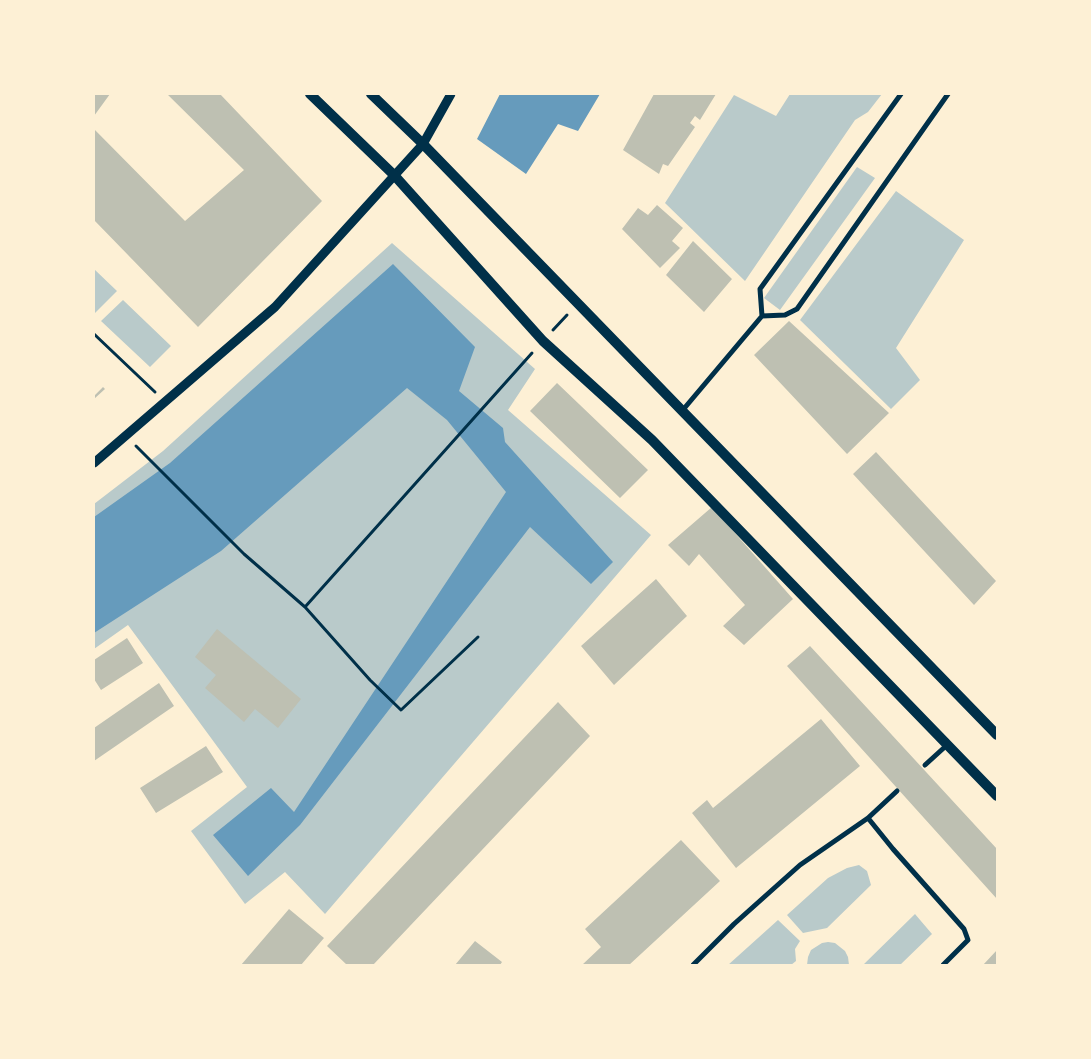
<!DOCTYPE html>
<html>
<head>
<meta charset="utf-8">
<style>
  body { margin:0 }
  #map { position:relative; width:1091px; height:1059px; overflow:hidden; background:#fdf0d5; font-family:Roboto,sans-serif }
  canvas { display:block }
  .frame { position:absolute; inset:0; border:95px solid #fdf0d5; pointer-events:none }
</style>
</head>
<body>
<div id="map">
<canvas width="1091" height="1059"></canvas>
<div class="frame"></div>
</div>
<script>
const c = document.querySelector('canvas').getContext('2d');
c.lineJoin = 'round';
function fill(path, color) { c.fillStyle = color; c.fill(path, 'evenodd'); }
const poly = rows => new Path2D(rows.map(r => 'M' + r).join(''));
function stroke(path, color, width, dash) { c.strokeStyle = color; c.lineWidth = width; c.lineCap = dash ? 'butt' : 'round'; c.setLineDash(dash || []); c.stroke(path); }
fill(poly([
  [790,94,882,94,868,112,855,120,745,281,665,203,734,95,776,116],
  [857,167,875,178,780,310,764,298],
  [896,191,964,240,896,348,920,380,891,409,800,320],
  [392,243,535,369,508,410,651,535,325,914,285,872,245,904,191,831,247,787,128,625,94,649,94,504,163,451],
  [94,269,117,291,95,313,94,312],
  [123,300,171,346,150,367,101,321],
  [859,865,867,871,871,885,827,928,803,933,787,915,828,878,847,868],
  [915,914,932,934,900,965,863,965],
  [778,920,800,941,795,949,796,961,791,965,728,965],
  [828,942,835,943,845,951,848,957,849,965,807,965,808,957,811,950,822,943]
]), '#b9caca');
fill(poly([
  [500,94,600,94,578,131,558,124,526,174,477,139],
  [393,264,475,347,459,391,503,428,505,442,613,562,591,584,530,527,300,825,248,876,213,835,271,788,294,812,506,492,447,420,407,388,221,551,94,633,94,517,170,463]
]), '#669bbc');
fill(poly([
  [94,94,110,94,94,116],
  [167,94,220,94,322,201,198,327,94,220,94,129,185,221,244,170],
  [654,94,716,94,700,120,695,116,690,123,695,127,668,166,663,164,659,174,623,150],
  [657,205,683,228,672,241,680,248,660,268,622,229,638,208,648,215],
  [693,241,732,279,704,312,666,275],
  [789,321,889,413,847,454,754,355],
  [557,383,648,470,620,498,530,411],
  [103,387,105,389,94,399,94,396],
  [876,452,996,581,974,605,853,474],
  [712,507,793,599,744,645,723,626,745,605,699,554,689,566,668,545],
  [656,579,687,616,614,685,581,646],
  [217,629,301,699,278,728,255,709,244,722,205,688,216,675,195,657],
  [127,638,143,663,101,690,94,679,94,660],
  [810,646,997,849,997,899,787,666],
  [159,683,174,706,94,761,94,728],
  [558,702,590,736,373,965,347,965,327,946],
  [821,719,860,766,736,868,692,813,707,800,713,808],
  [206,746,223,772,156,813,140,788],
  [681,840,720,881,629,965,582,965,601,947,585,929],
  [289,909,324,938,301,965,241,965],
  [475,941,502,962,500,965,455,965],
  [997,950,997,965,983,965]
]), '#bec0b2');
stroke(poly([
  [553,330,567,315],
  [94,334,155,392],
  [136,446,244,554,305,607,532,353],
  [305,607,370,680,401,710,478,637]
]), '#003049', 3);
stroke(poly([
  [762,316,785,315,797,309,948,94],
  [682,411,762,316,760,289,901,94],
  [925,765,947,745],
  [868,818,893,849,964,929,968,940,943,965],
  [693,965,734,924,800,865,868,818,897,791]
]), '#003049', 5);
stroke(poly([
  [94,463,275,307,423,144,451,94]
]), '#003049', 9);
stroke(poly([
  [310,94,394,175,543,341,652,440,997,796],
  [371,94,423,144,997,735]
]), '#003049', 10);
</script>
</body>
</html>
